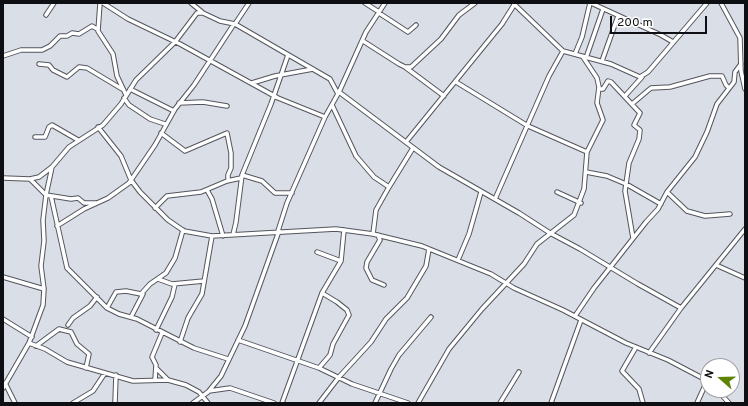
<!DOCTYPE html>
<html>
<head>
<meta charset="utf-8">
<style>
  body { margin:0 }
  #map { position:relative; width:748px; height:406px; overflow:hidden; background:#dadee7; font-family:Overpass,sans-serif }
  canvas { display:block }
  .frame { position:absolute; inset:0; border:4px solid #0e0f12; pointer-events:none }
  .north { position:absolute; left:700px; top:358px; width:40px; height:40px; box-sizing:border-box; background:#fff; border:1px solid #9f9fa0; border-radius:50%; rotate:290deg; font-size:11px; font-weight:700; line-height:16px; text-align:center; color:#0e0f12 }
  .north::after { content:''; display:block; margin:auto; width:14px; height:18px; background:#5d8304; clip-path:polygon(50% 0,100% 100%,50% 72%,0 100%) }
  .scale { position:absolute; left:610px; top:16px; width:97px; height:18px; box-sizing:border-box; border:2px solid #0e0f12; border-top:0; padding-left:5px; font-size:12px; line-height:14px; white-space:nowrap; color:#0e0f12; -webkit-text-stroke:3px #fff; paint-order:stroke }
</style>
</head>
<body>
<div id="map">
<canvas width="748" height="406"></canvas>
<div class="frame"></div>
<div class="north">N</div>
<div class="scale">200 m</div>
</div>
<script>
const c = document.querySelector('canvas').getContext('2d');
c.lineJoin = 'round';
const poly = rows => new Path2D(rows.map(r => 'M' + r).join(''));
function stroke(path, color, width, dash) { c.strokeStyle = color; c.lineWidth = width; c.lineCap = dash ? 'butt' : 'round'; c.setLineDash(dash || []); c.stroke(path); }
const street = poly([
  [100,3,98,31,113,54,117,76,126,95],
  [103,3,128,19,180,44,278,98,325,117],
  [191,3,202,12],
  [365,3,379,12],
  [513,3,563,51,611,64,640,77,648,72,707,3],
  [591,3,661,35,673,42],
  [721,3,740,38,741,71,745,89],
  [379,13,408,32,416,25],
  [46,15,54,3],
  [235,24,330,79,338,94],
  [363,41,399,64,405,67,411,67,441,39,459,15,475,3],
  [575,54,582,37,590,3],
  [3,56,21,50,42,50,50,46,60,36,67,36,72,33,79,34,92,26,97,29],
  [583,57,597,78,599,87,597,103,603,120,587,152],
  [586,58,603,9],
  [602,61,618,16],
  [39,64,49,65,53,70,67,77,79,67,87,68,122,89],
  [405,67,444,96],
  [252,83,275,76,313,69],
  [130,89,174,111],
  [599,89,603,89,608,81,611,82,640,113,634,125,640,130,639,139,629,163,625,191,633,238],
  [339,92,439,167,519,213,550,233,580,249,638,284,681,308],
  [625,96,642,77],
  [124,98,129,105,150,119,165,124],
  [179,103,203,102,227,106],
  [632,104,651,88,670,87,710,76,722,76,726,85,729,88],
  [332,105,356,156,374,177,389,187,376,210,373,234],
  [98,127,121,156,131,180,140,192,168,220,184,231,212,236,336,229,373,234,422,246,491,274,514,288,563,310,626,343,668,360,708,381],
  [161,133,185,151,227,133,231,153,231,168,228,175,228,181],
  [35,137,45,137,49,127,52,125,78,140],
  [406,142,502,24,514,5],
  [586,172,607,176,626,184,661,204],
  [242,175,262,181,275,193,292,193],
  [3,178,30,179,39,177,52,167,69,147,103,125,121,104,136,80,175,42,197,13,203,13,220,21,235,24,249,3],
  [30,179,46,195,71,199,78,198,84,203,96,203],
  [389,187,413,148],
  [207,190,212,199,223,236],
  [557,192,581,203],
  [667,192,687,211,705,216,730,214],
  [51,196,67,268,107,308,119,314,137,319,194,348,228,359],
  [495,199,549,76,563,51],
  [155,208,167,196,201,192,227,181,241,178],
  [57,226,84,209,108,198,129,183,155,145,175,109,194,85,234,24],
  [278,231,287,203,325,117,339,92,366,32,385,3],
  [233,235,236,222,242,175,271,104,288,55],
  [378,235,380,240,367,262,366,268,372,280,384,285],
  [317,252,341,261],
  [458,260,469,234,481,192],
  [716,265,745,278],
  [3,277,44,289],
  [158,279,172,284,204,281],
  [107,308,116,292,126,291,141,294,150,284,166,273,175,258,183,230],
  [575,316,594,288,646,222,658,209,667,192,695,157,707,132,717,104,734,82,735,72,741,64],
  [131,317,143,294],
  [3,319,32,337],
  [68,325,73,318,90,306,97,297],
  [156,330,172,297,175,284],
  [238,340,319,368,352,384,408,403],
  [180,342,188,318,202,294,212,236],
  [29,343,45,349,67,362,133,381,168,380,186,385,199,392,208,403],
  [36,346,59,329,71,332,77,344,89,354,86,368],
  [636,347,622,371,639,389,643,403],
  [649,353,681,308,745,229],
  [156,368,168,380],
  [319,368,330,355,333,344,349,315,347,310,337,302,322,293],
  [155,380,156,365,152,357,162,333],
  [5,383,15,403],
  [3,388,29,343,43,305,44,289,41,266,44,241,43,220,46,195,52,167],
  [717,390,729,403],
  [209,391,230,388,274,403],
  [73,403,93,391,105,373],
  [115,403,116,375],
  [193,403,208,392,221,376,245,326,279,231],
  [282,403,322,293,341,261,344,230],
  [319,403,339,377,371,342,386,319,407,298,426,266,429,249],
  [375,403,391,369,399,355,431,317],
  [418,403,449,349,482,309,524,264,537,244,574,215,584,189,587,152,528,126,456,82],
  [500,403,519,372],
  [551,403,581,320],
  [697,403,707,381]
]);
stroke(street, '#53565d', 5.5);
stroke(street, '#fff', 3.5);
</script>
</body>
</html>
